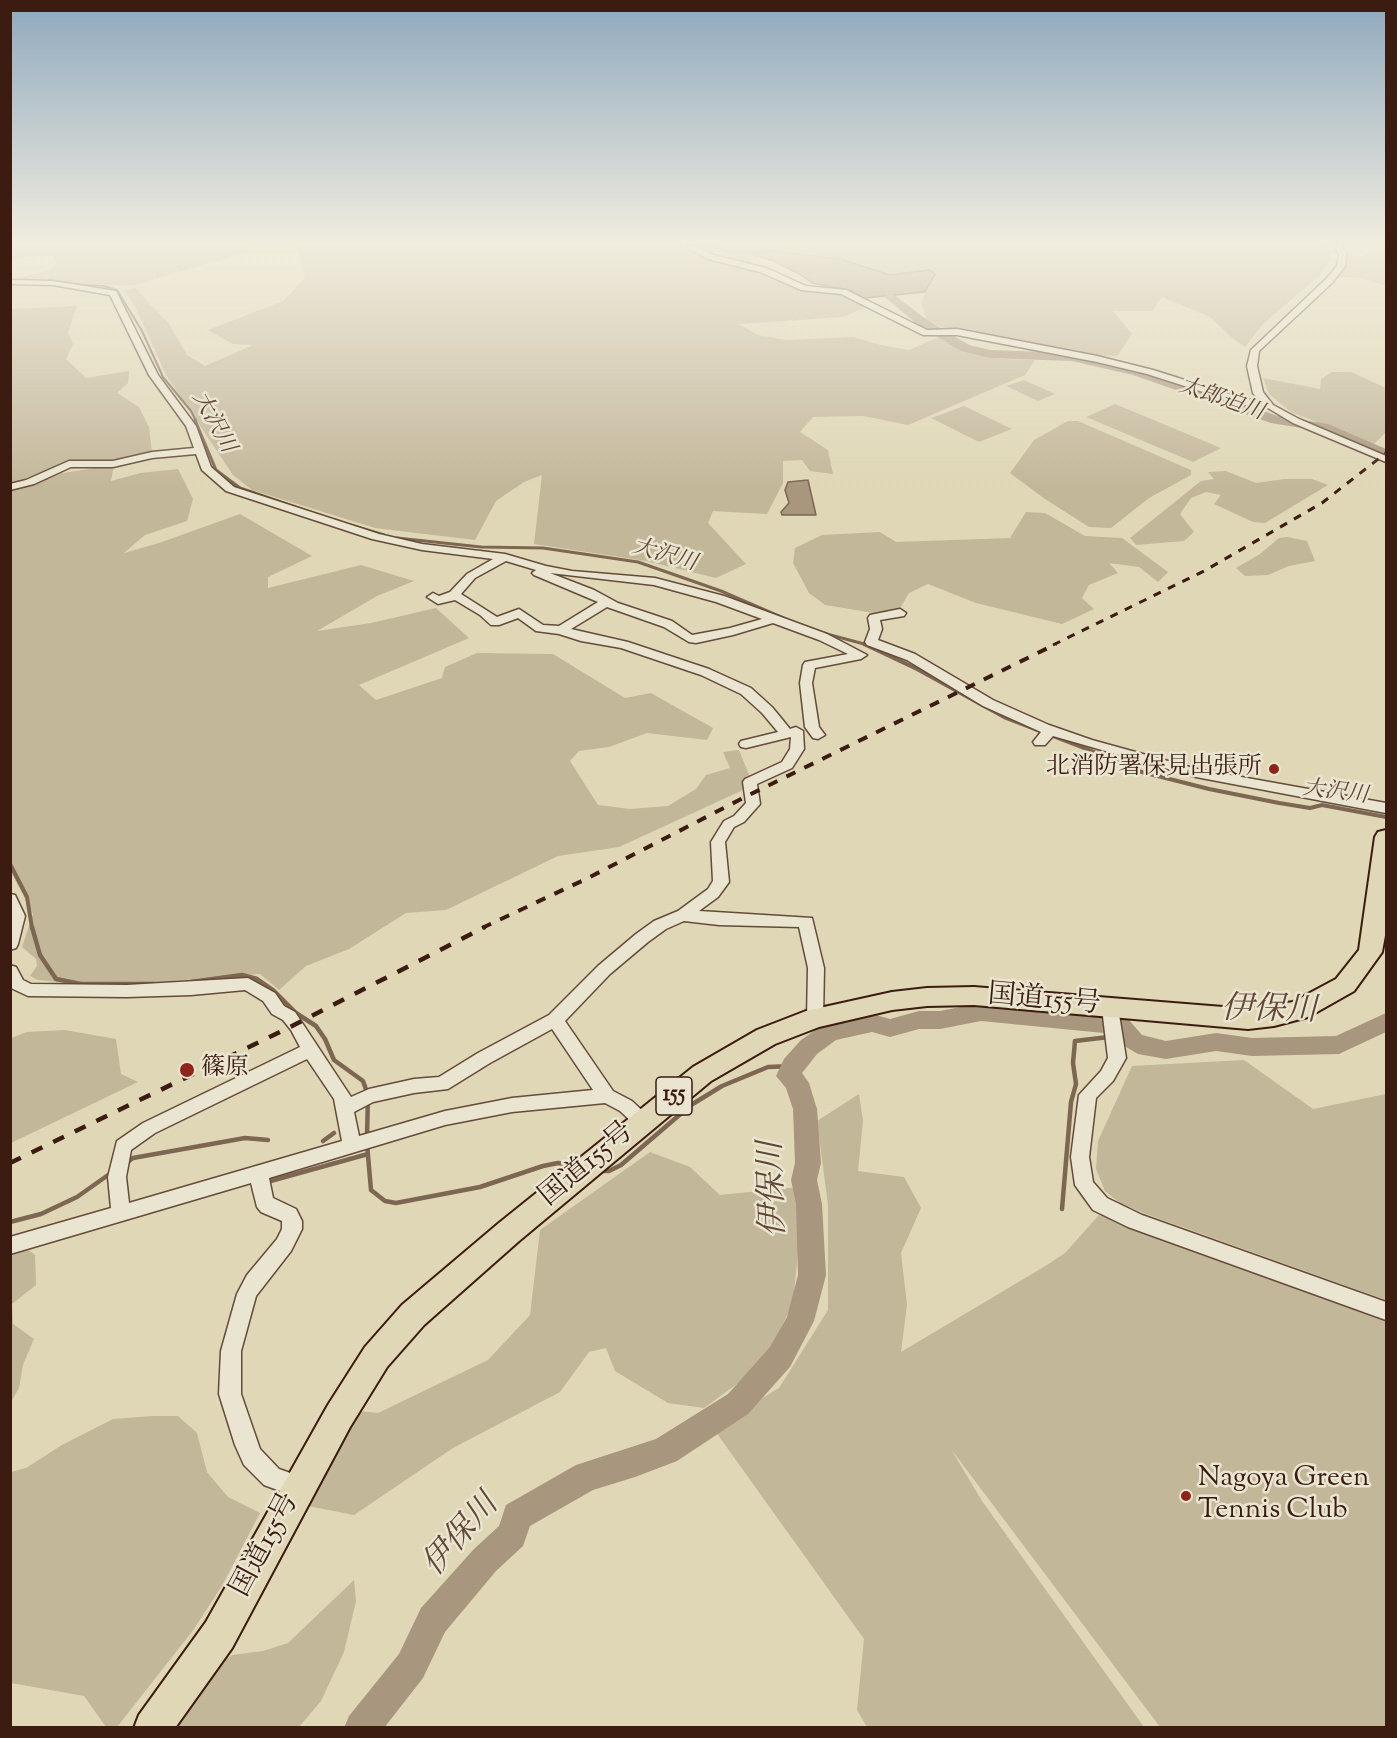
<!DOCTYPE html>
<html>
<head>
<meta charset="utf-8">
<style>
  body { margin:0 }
  #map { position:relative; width:1397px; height:1738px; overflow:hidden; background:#dfd7b6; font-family:"Sorts Mill Goudy",serif }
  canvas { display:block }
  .frame { position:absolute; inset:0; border:12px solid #3c1c10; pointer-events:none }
</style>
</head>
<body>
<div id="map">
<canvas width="1397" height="1738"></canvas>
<div class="frame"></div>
</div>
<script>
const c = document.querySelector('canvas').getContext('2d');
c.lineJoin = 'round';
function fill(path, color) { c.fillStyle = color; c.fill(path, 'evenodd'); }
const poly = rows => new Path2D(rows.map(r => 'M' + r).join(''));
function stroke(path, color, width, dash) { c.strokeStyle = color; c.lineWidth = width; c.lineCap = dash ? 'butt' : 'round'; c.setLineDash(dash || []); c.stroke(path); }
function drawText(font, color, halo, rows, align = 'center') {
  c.font = font + ' "Sorts Mill Goudy","Noto Serif JP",serif'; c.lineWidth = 5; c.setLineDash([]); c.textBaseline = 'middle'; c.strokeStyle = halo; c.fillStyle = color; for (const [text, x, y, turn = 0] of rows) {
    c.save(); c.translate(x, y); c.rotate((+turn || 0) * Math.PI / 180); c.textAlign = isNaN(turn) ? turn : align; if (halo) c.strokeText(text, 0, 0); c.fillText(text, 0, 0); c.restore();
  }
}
fill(poly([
  [10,243,258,243,242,254,131,286,15,279,49,270,57,263,53,256,31,256,11,261],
  [291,243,1319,243,1327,246,1331,260,1319,276,1263,324,1245,347,1230,336,1210,317,1162,297,1152,311,1113,311,1132,334,1117,356,1085,355,948,330,927,320,921,302,935,274,890,275,840,259,820,256,753,255,747,265,803,289,846,295,869,306,843,317,739,324,758,335,787,340,853,337,881,345,909,350,939,337,968,352,999,359,1035,360,1025,375,908,425,863,416,813,417,800,432,828,450,833,474,810,471,802,460,783,461,783,483,767,514,713,511,708,523,746,564,716,578,646,561,534,544,542,475,524,482,496,501,475,540,375,528,252,490,233,475,166,375,135,306,124,290,135,288,169,324,187,355,205,366,253,345,233,344,208,330,283,301,305,278,297,249],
  [1374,250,1386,253,1386,286,1361,278,1338,277,1339,272,1351,255,1363,256],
  [77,306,68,333,73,344,66,359,86,378,129,371,128,383,117,393,139,407,149,427,152,452,112,463,72,462,61,464,11,484,10,309],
  [1332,372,1351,372,1386,388,1386,432,1374,444,1291,412,1269,394,1263,378,1320,389,1321,379],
  [1024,380,1055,394,1038,401,1006,386],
  [1115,404,1221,448,1193,462,1086,417],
  [964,406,1012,429,979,442,931,418],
  [1068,421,1078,421,1191,470,1191,475,1149,498,1111,528,1089,527,1045,499,1010,473,1034,440],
  [114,465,111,481,140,473,178,469,193,499,187,521,145,535,124,553,159,543,240,514,312,556,268,577,268,588,361,565,414,581,377,596,317,631,371,623,436,608,469,638,359,685,376,700,442,678,445,667,477,653,553,654,625,698,651,693,713,728,707,740,647,733,609,747,579,751,570,761,598,805,630,809,668,806,696,789,706,775,730,768,723,752,739,750,750,777,741,791,619,847,558,856,446,910,406,913,349,949,306,966,279,990,260,974,145,983,70,983,38,980,30,976,37,966,36,959,22,947,33,914,11,872,10,491,63,473],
  [1226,471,1256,483,1285,479,1312,479,1328,485,1265,523,1253,522,1214,504,1221,495,1206,492,1191,498,1180,514,1194,532,1184,541,1136,545,1130,538,1201,481,1214,479,1208,472],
  [1026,512,1045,513,1085,536,1122,538,1168,572,1158,582,1139,567,1109,563,1118,573,1089,585,1082,598,1094,609,1062,624,976,603,928,584,909,593,900,608,874,613,825,605,809,593,793,563,795,548,822,535,880,532,896,542,1010,538],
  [1287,537,1307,541,1315,561,1289,566,1268,575,1245,576,1236,568,1260,554,1279,538],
  [65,1030,116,1039,121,1074,138,1082,11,1143,11,1038,27,1032],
  [1244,1060,1313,1109,1386,1094,1386,1300,1146,1214,1120,1203,1105,1191,1096,1169,1098,1141,1132,1066],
  [859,1094,863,1121,858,1171,904,1177,921,1208,901,1253,907,1305,901,1352,1047,1265,1065,1253,1099,1215,1386,1319,1386,1727,1160,1727,951,1449,982,1501,1144,1727,867,1727,857,1710,864,1639,713,1428,779,1388,828,1310,828,1205,817,1121],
  [650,1152,690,1167,720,1195,799,1187,799,1241,793,1303,763,1365,704,1408,668,1403,615,1371,606,1348,589,1352,560,1392,453,1448,354,1515,308,1506,358,1411,378,1413,488,1360,530,1315,540,1230],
  [27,1249,35,1255,36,1285,12,1304,13,1324,34,1339,23,1365,19,1388,11,1402,11,1254],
  [153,1416,178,1416,197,1433,207,1472,228,1497,260,1513,223,1584,194,1629,117,1727,106,1727,84,1696,11,1683,11,1472,26,1468,62,1445,113,1419],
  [354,1580,356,1601,344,1652,321,1701,299,1727,166,1728,203,1675,232,1655,263,1651,288,1643]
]), '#c3b79a');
const water = poly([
  [764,250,840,259,890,275,930,270,935,274,925,292,864,298,850,290,812,283,801,275,774,261,753,255,764,250],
  [808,480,816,515,782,515,781,512,789,503,785,490,788,482,808,480]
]);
fill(water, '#a8977e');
stroke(water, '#7d6652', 1.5);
stroke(poly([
  [698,243,729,251,762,253],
  [20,284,61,285],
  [71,284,104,286,117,290,142,331,163,377,191,411,196,421]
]), '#7d6652', 2);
stroke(poly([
  [195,420,216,470,240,488,313,513],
  [354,526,384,535],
  [397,538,481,547,543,548,638,562,721,591,788,620],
  [823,633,868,645]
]), '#7d6652', 3);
stroke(poly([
  [864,644,917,669,1006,718,1115,760,1122,767,1209,789,1279,803,1310,808,1322,805,1386,817],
  [10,864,27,897,32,928]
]), '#7d6652', 4);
stroke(poly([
  [32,927,40,955,56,979,81,984,154,984],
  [191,982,242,975,257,979,273,990,296,1013,316,1026,325,1039,334,1060,363,1081,368,1095,367,1137],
  [1119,1038,1134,1041],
  [323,1141,334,1133],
  [367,1144,371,1190,385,1201,396,1203,480,1187,543,1166,558,1163,575,1165],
  [125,1164,133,1158,245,1138,268,1140],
  [600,1171,609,1171,621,1165,691,1105,722,1086,768,1067,793,1066],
  [267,1182,368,1154],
  [1062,1209,1071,1102,1076,1084,1073,1063,1075,1041,1109,1037],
  [10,1222,41,1214,77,1197,111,1173]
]), '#7d6652', 4.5);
fill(poly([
  [890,292,926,319,969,345,990,350,1072,353,1142,369,1278,416,1328,424,1386,449,1386,458,1320,431,1271,423,1133,375,1072,361,990,358,961,351,918,325,886,298,884,296,890,292],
  [981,1003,1121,1017,1129,1020,1142,1035,1166,1041,1216,1033,1252,1038,1336,1036,1386,1013,1386,1032,1339,1054,1252,1056,1216,1051,1166,1059,1138,1054,1126,1047,1114,1034,981,1021,940,1029,919,1029,890,1037,872,1032,836,1040,817,1054,802,1073,809,1083,817,1109,821,1163,817,1180,822,1204,826,1275,814,1321,790,1367,748,1414,677,1461,635,1477,593,1490,530,1526,523,1546,496,1571,445,1632,423,1678,384,1728,344,1728,349,1716,399,1654,421,1608,474,1549,499,1526,506,1505,576,1465,656,1439,728,1394,770,1347,787,1317,798,1275,796,1204,791,1180,795,1163,793,1109,786,1088,776,1076,784,1059,801,1040,821,1026,872,1014,890,1019,919,1011,940,1011,981,1003]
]), '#a8977e');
const minor = poly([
  [1332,243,1340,243,1347,254,1345,266,1333,282,1259,351,1257,366,1263,392,1273,405,1299,419,1386,456,1386,462,1293,423,1263,405,1244,405,1147,374,1097,362,957,335,923,335,841,294,801,290,760,272,708,259,687,248,694,246,714,255,766,268,806,286,846,290,927,330,957,329,1097,356,1153,370,1248,400,1258,399,1253,393,1247,366,1251,350,1327,278,1337,266,1339,254,1332,243],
  [10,280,53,281,116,291,158,375,196,426,211,467,234,487,379,534,422,544,505,554,546,566,572,571,655,578,724,596,827,634,867,655,861,659,815,668,812,683,819,727,825,735,818,739,813,738,805,727,800,683,803,665,805,662,848,654,819,640,773,623,733,635,696,643,689,642,664,627,607,607,571,629,628,642,709,669,751,688,772,707,790,729,796,727,803,731,804,749,792,768,757,784,760,804,744,822,734,827,725,842,729,882,718,897,699,911,812,918,824,968,823,1018,821,1022,815,1024,809,1022,807,1018,808,968,799,927,719,925,684,921,666,929,648,942,610,974,565,1021,613,1091,632,1101,648,1116,651,1121,648,1126,642,1128,636,1126,620,1111,605,1103,512,1112,445,1125,269,1178,273,1198,296,1209,302,1221,302,1229,291,1251,256,1296,241,1351,241,1394,260,1449,279,1469,307,1479,310,1487,307,1495,299,1498,264,1485,244,1465,235,1445,219,1394,221,1351,237,1294,247,1275,277,1239,282,1229,282,1221,261,1212,257,1207,251,1183,10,1254,10,1237,111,1208,108,1177,117,1141,143,1123,300,1047,291,1030,283,1020,272,1014,263,1001,245,990,191,995,127,997,28,996,11,988,10,965,16,967,23,980,31,984,127,985,248,978,275,993,284,1006,295,1012,351,1097,369,1089,414,1079,439,1077,478,1053,549,1015,598,966,636,934,654,921,678,911,708,889,713,881,711,842,724,821,734,816,746,803,743,782,745,779,782,762,790,749,791,737,746,748,741,747,739,744,741,741,778,732,762,713,741,694,701,675,621,648,581,641,559,634,536,631,518,618,499,625,491,625,480,615,455,600,438,604,427,597,433,593,439,596,450,592,467,574,493,559,422,550,372,539,226,491,202,470,196,454,152,458,113,467,71,467,34,484,10,490,10,484,26,480,69,461,113,461,152,452,194,448,186,426,149,375,110,295,53,285,10,284,10,280],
  [506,561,536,570,532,573,534,575,598,602,559,626,543,625,519,609,497,617,461,594,475,578,506,561],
  [550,573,654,585,716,602,762,619,730,628,692,635,672,621,618,603,594,590,550,573],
  [552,1029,593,1090,512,1098,445,1111,359,1136,354,1112,373,1102,414,1093,448,1089,490,1063,552,1029],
  [307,1059,334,1099,342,1141,129,1203,126,1177,131,1150,155,1133,307,1059],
  [900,609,906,613,904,616,880,620,882,629,878,640,915,654,993,700,1049,725,1092,740,1197,769,1386,803,1386,813,1196,777,1053,736,1045,745,1035,745,1033,742,1041,732,983,706,907,660,867,645,865,642,870,629,868,618,870,615,900,609],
  [10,894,15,895,25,916,18,944,16,948,10,950,10,894],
  [1110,1002,1116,1004,1118,1008,1126,1058,1113,1081,1096,1098,1089,1157,1093,1182,1107,1198,1142,1215,1386,1302,1386,1320,1128,1227,1093,1210,1075,1185,1071,1157,1079,1095,1101,1071,1108,1058,1102,1008,1104,1004,1110,1002]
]);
const highway = poly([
  [1386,830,1386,930,1382,952,1354,991,1308,1017,1274,1026,1248,1029,974,1005,927,1006,892,1010,819,1027,775,1044,711,1081,519,1241,424,1325,387,1367,350,1427,232,1648,175,1728,134,1728,139,1715,206,1622,328,1405,365,1347,402,1305,499,1223,693,1067,757,1030,806,1011,892,992,927,988,974,987,1248,1009,1293,1002,1336,979,1359,950,1375,837,1378,832,1386,830]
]);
stroke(minor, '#654b3a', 3);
stroke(highway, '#3c1c10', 4);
fill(minor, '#eae5d0');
fill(highway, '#dfd7b6');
stroke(poly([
  [1053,645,1204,571,1322,503,1386,453]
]), '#3c1c10', 3, [8, 8]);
stroke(poly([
  [482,928,586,879,747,796,1056,644]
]), '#3c1c10', 4, [10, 10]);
stroke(poly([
  [10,1163,288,1028,485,927]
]), '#3c1c10', 4.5, [12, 12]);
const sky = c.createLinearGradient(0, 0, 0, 487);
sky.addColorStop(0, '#8ea8be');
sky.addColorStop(0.5, '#f1edde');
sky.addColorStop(1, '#f1edde00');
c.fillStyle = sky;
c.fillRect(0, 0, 1397, 487);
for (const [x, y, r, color] of [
  [1274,769,6,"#8f2418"],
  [187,1070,8,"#8f2418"],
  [1186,1496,6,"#8f2418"]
]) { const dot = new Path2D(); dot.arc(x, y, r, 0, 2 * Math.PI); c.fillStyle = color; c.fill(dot); stroke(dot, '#eae5d0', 2); }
drawText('italic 22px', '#624736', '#eae5d0', [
  ["太郎迫川",1221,401,19],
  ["大沢川",212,423,61],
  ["大沢川",664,557,16],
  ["大沢川",1335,794,7]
]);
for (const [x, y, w] of [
  [674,1096,36]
]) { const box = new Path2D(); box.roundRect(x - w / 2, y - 19, w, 38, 4.5); c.fillStyle = '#eae5d0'; c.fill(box); stroke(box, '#3c1c10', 1.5); }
drawText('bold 22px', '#3c1c10', null, [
  ["155",674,1096]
]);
drawText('24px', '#3c1c10', '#eae5d0', [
  ["北消防署保見出張所",1262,769],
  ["篠原",201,1070,"left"]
], 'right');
drawText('28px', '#3c1c10', '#eae5d0', [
  ["国道155号",1044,1002,5],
  ["国道155号",588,1166,-40],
  ["国道155号",267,1546,-62]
]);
drawText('28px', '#3c1c10', '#eae5d0', [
  ["Nagoya Green",1198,1480],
  ["Tennis Club",1198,1512]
], 'left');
drawText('italic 32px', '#624736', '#eae5d0', [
  ["伊保川",1269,1013,1],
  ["伊保川",776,1189,-92],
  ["伊保川",463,1537,-49]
]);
</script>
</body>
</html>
